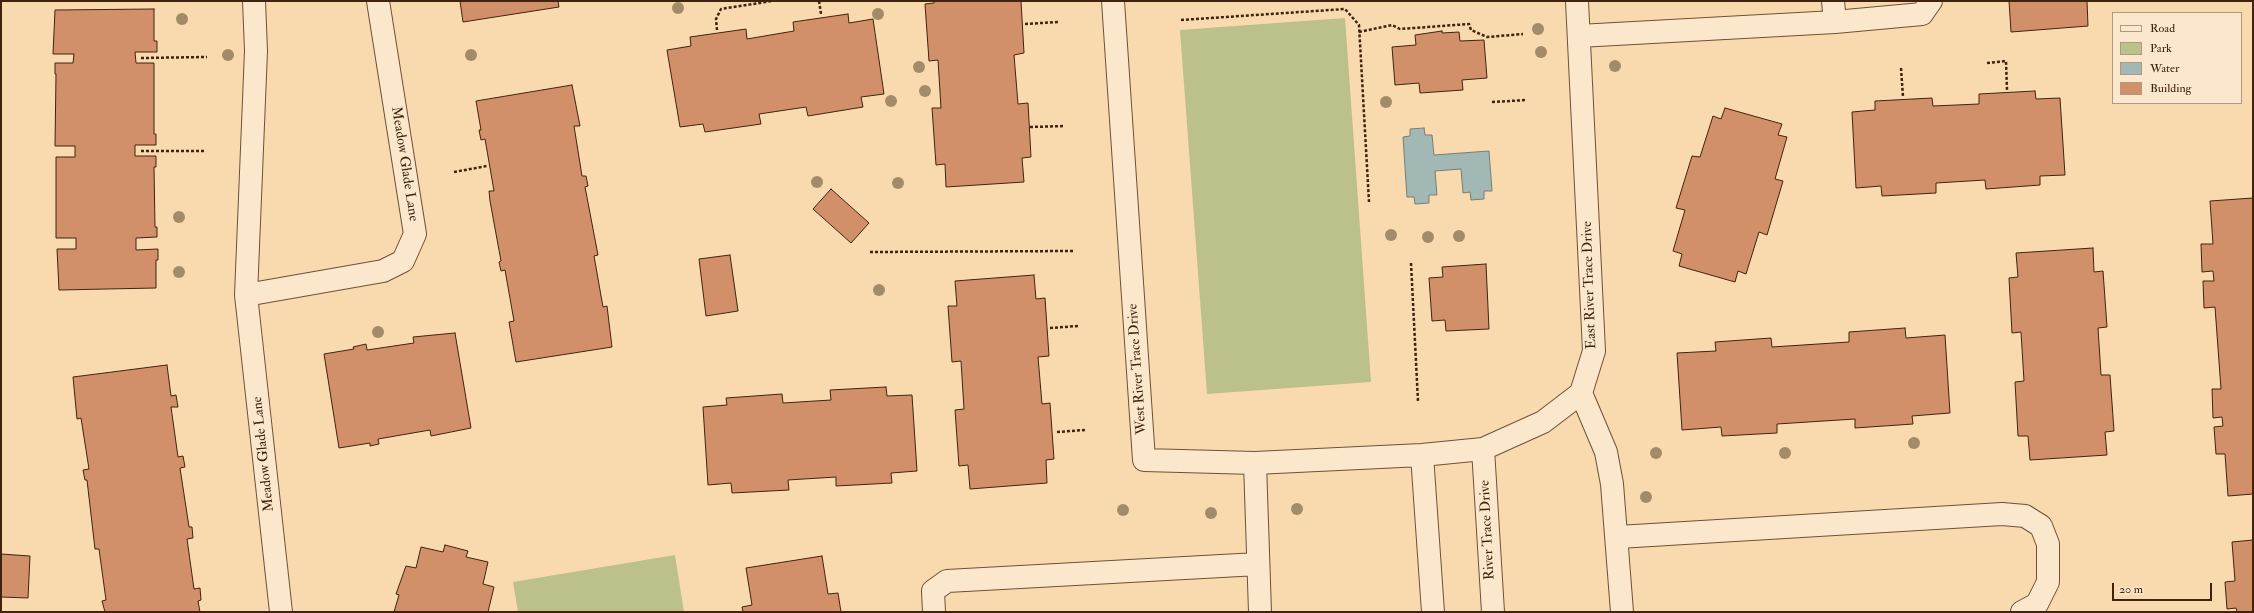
<!DOCTYPE html>
<html>
<head>
<meta charset="utf-8">
<style>
  body { margin:0 }
  #map { position:relative; width:2254px; height:613px; overflow:hidden; background:#f9daaf; font-family:"IM FELL Double Pica",serif }
  canvas { display:block }
  .frame { position:absolute; inset:0; border:2px solid #40230f; pointer-events:none }
  .legend { position:absolute; left:2112px; top:12px; width:130px; height:92px; box-sizing:border-box; background:#fbe7cb; border:1px solid #b09980; margin:0; padding:5px 7px; list-style:none; font-size:12px; color:#40230f }
  .legend li { display:flex; align-items:center; gap:8px; height:20px }
  .legend b { width:20px; border:1px solid #b09980 }
  .scale { position:absolute; left:2112px; top:583px; width:100px; height:18px; box-sizing:border-box; border:2px solid #40230f; border-top:0; padding-left:5px; font-size:12px; line-height:14px; white-space:nowrap; color:#40230f; -webkit-text-stroke:3px #fbe7cb; paint-order:stroke }
</style>
</head>
<body>
<div id="map">
<canvas width="2254" height="613"></canvas>
<div class="frame"></div>
<ul class="legend">
<li><b style="height:5px;background:#fbe7cb"></b>Road</li>
<li><b style="height:11px;background:#bcc08b"></b>Park</li>
<li><b style="height:11px;background:#a1b8b4"></b>Water</li>
<li><b style="height:11px;background:#d2906a"></b>Building</li>
</ul>
<div class="scale">20 m</div>
</div>
<script>
const c = document.querySelector('canvas').getContext('2d');
c.lineJoin = 'round';
function fill(path, color) { c.fillStyle = color; c.fill(path, 'evenodd'); }
const poly = rows => new Path2D(rows.map(r => 'M' + r).join(''));
function stroke(path, color, width, dash) { c.strokeStyle = color; c.lineWidth = width; c.lineCap = dash ? 'butt' : 'round'; c.setLineDash(dash || []); c.stroke(path); }
function drawText(font, color, halo, rows, align = 'center') {
  c.font = font + ' "IM FELL Double Pica",serif'; c.lineWidth = 4; c.setLineDash([]); c.textBaseline = 'middle'; c.strokeStyle = halo; c.fillStyle = color; for (const [text, x, y, turn = 0] of rows) {
    c.save(); c.translate(x, y); c.rotate((+turn || 0) * Math.PI / 180); c.textAlign = isNaN(turn) ? turn : align; if (halo) c.strokeText(text, 0, 0); c.fillText(text, 0, 0); c.restore();
  }
}
fill(poly([
  [1345,18,1371,382,1207,394,1180,30],
  [675,555,684,612,518,612,513,582]
]), '#bcc08b');
const water = poly([
  [1424,128,1425,135,1432,135,1434,155,1489,151,1492,191,1484,191,1484,199,1471,200,1470,192,1463,193,1461,169,1435,171,1437,195,1429,195,1429,203,1415,204,1414,197,1407,197,1403,137,1410,136,1410,129,1424,128]
]);
fill(water, '#a1b8b4');
stroke(water, '#7a7c72', 1);
const building = poly([
  [460,1,558,1,559,7,463,22,460,1],
  [934,1,1021,1,1024,53,1014,55,1018,104,1028,103,1031,157,1022,158,1024,182,946,187,945,164,936,165,932,108,941,108,938,60,929,61,925,4,934,3,934,1],
  [2009,1,2087,1,2088,26,2011,32,2009,1],
  [154,9,154,41,157,41,157,52,135,52,136,63,154,63,154,134,156,134,156,145,135,145,135,156,156,156,156,167,154,167,155,227,157,227,157,237,136,238,136,250,158,249,158,260,156,260,156,288,59,290,57,249,76,249,76,238,56,238,56,157,75,157,75,146,55,146,56,74,55,74,55,63,73,63,74,54,53,54,55,10,154,9],
  [848,14,849,23,873,19,884,94,861,97,863,107,808,116,806,107,759,114,761,124,705,132,703,124,680,127,667,50,691,46,690,37,746,29,747,39,794,31,793,22,848,14],
  [1442,31,1442,33,1459,32,1460,41,1484,40,1487,78,1462,80,1463,90,1420,93,1419,83,1395,85,1392,47,1416,45,1415,35,1442,31],
  [572,85,580,126,574,126,582,176,586,176,588,186,585,187,598,255,594,256,603,307,607,306,612,347,516,362,509,322,514,321,505,270,501,271,499,262,501,261,490,201,489,191,494,191,485,139,481,140,479,130,481,130,476,101,572,85],
  [2035,91,2036,99,2060,98,2065,175,2040,176,2040,185,1986,189,1985,180,1936,183,1936,193,1882,196,1881,186,1856,188,1852,112,1875,110,1875,101,1932,98,1933,106,1979,104,1979,94,2035,91],
  [1725,108,1782,124,1778,135,1787,137,1775,179,1783,181,1767,235,1759,232,1746,274,1738,271,1735,282,1679,266,1682,254,1673,251,1685,210,1676,208,1692,156,1700,157,1713,116,1721,119,1725,108],
  [831,189,869,223,851,243,813,209,831,189],
  [2253,198,2253,494,2228,496,2225,454,2216,454,2214,427,2223,426,2222,417,2213,418,2212,389,2221,389,2215,307,2204,308,2203,281,2214,281,2213,271,2202,272,2201,244,2213,244,2210,201,2253,198],
  [2093,248,2094,272,2103,271,2107,327,2098,328,2101,375,2110,375,2114,431,2105,432,2107,455,2030,460,2028,436,2018,436,2015,382,2024,381,2021,332,2012,333,2009,278,2018,277,2016,253,2093,248],
  [730,255,738,311,706,316,699,259,730,255],
  [1486,264,1489,329,1446,331,1445,320,1432,321,1429,278,1443,277,1442,267,1486,264],
  [1034,275,1036,299,1045,298,1049,356,1038,357,1042,404,1050,403,1054,459,1046,460,1047,483,970,489,968,465,959,466,955,410,964,409,961,361,952,362,948,306,957,306,955,281,1034,275],
  [1905,328,1906,338,1945,335,1950,413,1912,416,1913,424,1855,428,1855,419,1777,424,1777,433,1722,436,1721,427,1682,430,1677,353,1716,351,1715,342,1771,338,1772,347,1849,342,1849,332,1905,328],
  [455,333,471,428,431,436,430,430,378,439,379,444,370,446,370,443,339,448,324,354,354,349,353,347,366,344,367,350,414,343,413,337,455,333],
  [167,365,171,396,176,395,178,407,171,407,178,457,183,456,185,467,180,468,189,527,192,527,193,538,187,539,194,589,200,588,201,600,198,601,200,612,105,612,102,601,106,600,99,549,95,549,87,480,85,480,83,470,89,469,81,418,77,419,73,377,167,365],
  [886,387,887,396,912,395,917,471,891,473,892,483,836,486,836,477,788,480,789,490,732,493,731,483,708,485,703,407,727,405,726,398,782,394,783,403,831,400,830,390,886,387],
  [2253,540,2253,612,2237,612,2236,608,2227,609,2225,582,2235,581,2232,542,2253,540],
  [445,545,468,551,466,557,488,562,483,584,494,587,488,612,394,612,399,595,396,594,406,566,416,568,421,547,443,552,445,545],
  [1,554,30,556,28,598,1,597,1,554],
  [822,556,828,594,838,593,841,612,743,612,742,607,752,605,746,568,822,556]
]);
fill(building, '#d2906a');
stroke(building, '#40230f', 1);
const minor = poly([
  [254,1,256,51,246,295,383,271,403,261,415,234,378,1],
  [1113,1,1144,460,1255,463,1422,455,1483,449,1543,422,1581,393,1594,351,1577,1],
  [1833,1,1835,22],
  [1579,36,1835,22,1922,14,1931,1],
  [246,295,281,612],
  [1581,393,1606,452,1612,484,1622,612],
  [1483,449,1493,612],
  [1422,455,1433,612],
  [1255,463,1260,612],
  [1618,537,2002,514,2025,516,2041,526,2048,544,2048,582,2037,604,2022,612],
  [934,612,933,591,947,581,1258,564]
]);
stroke(minor, '#6e5137', 24);
stroke(poly([
  [819,1,821,14],
  [1181,20,1345,9,1359,25,1369,202],
  [1025,24,1058,22],
  [717,30,716,19,721,9,772,1],
  [1359,32,1392,25,1400,29,1469,24,1471,30,1487,37,1523,34],
  [141,58,207,57],
  [1987,63,2006,61,2007,90],
  [1901,68,1903,97],
  [1492,102,1527,100],
  [1030,127,1065,126],
  [141,151,206,151],
  [454,172,487,166],
  [870,252,1073,251],
  [1411,263,1418,401],
  [1050,328,1078,326],
  [1057,432,1085,430]
]), '#40230f', 2.5, [3, 2]);
stroke(minor, '#fbe7cb', 22);
c.fillStyle = '#a48b68';
for (const [x, y] of [
  [678,8],
  [878,14],
  [182,19],
  [1538,29],
  [1541,52],
  [228,55],
  [471,55],
  [1615,66],
  [919,67],
  [925,91],
  [891,101],
  [1386,102],
  [817,182],
  [898,183],
  [179,217],
  [1391,235],
  [1459,236],
  [1428,237],
  [179,272],
  [879,290],
  [378,332],
  [1914,443],
  [1656,453],
  [1785,453],
  [1646,497],
  [1297,509],
  [1123,510],
  [1211,513]
]) { c.beginPath(); c.arc(x, y, 6, 0, 2 * Math.PI); c.fill(); }
drawText('14px', '#40230f', '#fbe7cb', [
  ["Meadow Glade Lane",404,164,81],
  ["East River Trace Drive",1590,285,-92],
  ["West River Trace Drive",1138,369,-94],
  ["Meadow Glade Lane",264,454,-96],
  ["River Trace Drive",1488,530,-93]
]);
</script>
</body>
</html>
